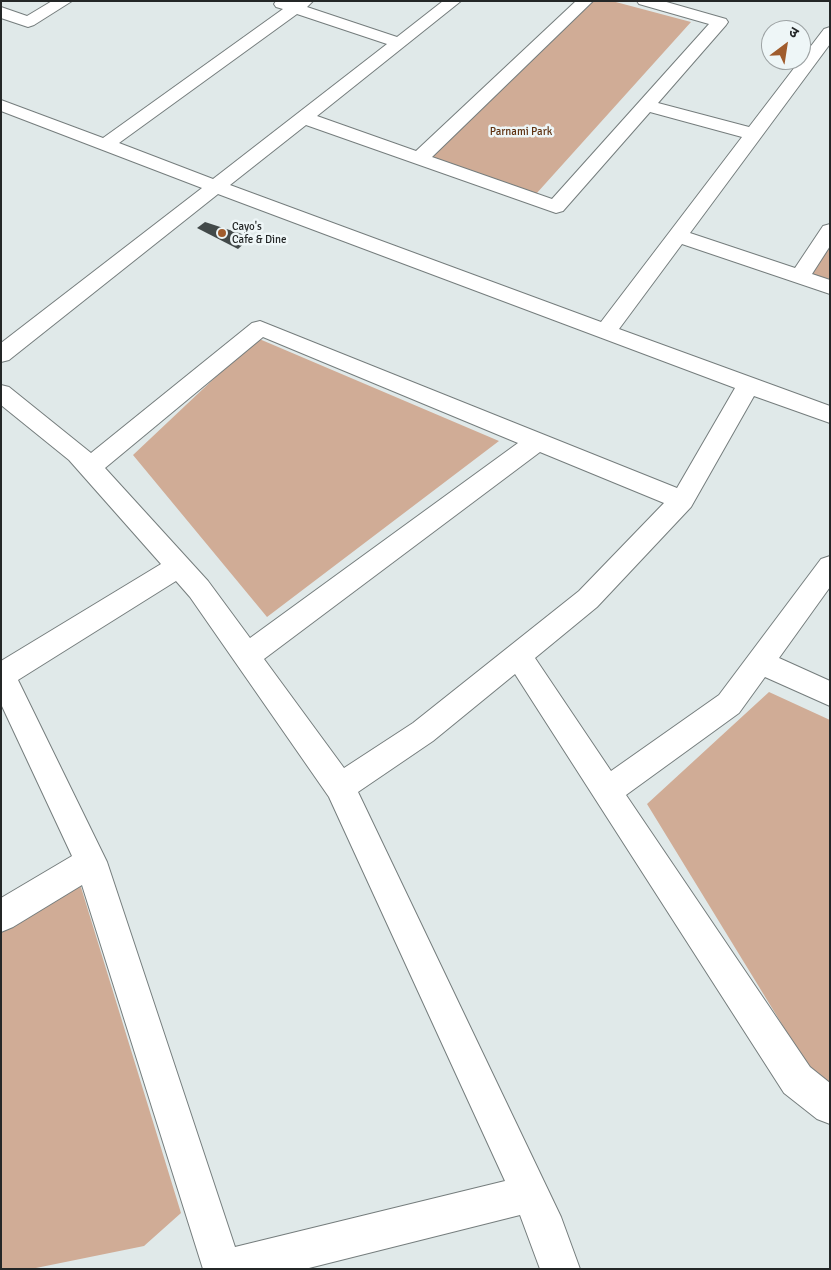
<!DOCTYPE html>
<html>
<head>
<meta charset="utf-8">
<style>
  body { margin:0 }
  #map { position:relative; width:831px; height:1270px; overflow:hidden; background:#e0e9e9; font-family:Signika,"Noto Sans Devanagari",sans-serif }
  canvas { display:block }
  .frame { position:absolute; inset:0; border:2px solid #242727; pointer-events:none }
  .north { position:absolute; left:761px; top:20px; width:50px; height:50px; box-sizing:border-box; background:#eef6f7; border:1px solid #9da3a4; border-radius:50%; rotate:31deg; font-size:14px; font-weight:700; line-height:20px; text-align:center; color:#242727 }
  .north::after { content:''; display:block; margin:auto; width:18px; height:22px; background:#a05c2d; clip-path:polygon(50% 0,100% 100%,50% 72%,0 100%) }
</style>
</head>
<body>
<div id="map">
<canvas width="831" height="1270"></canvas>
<div class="frame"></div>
<div class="north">उ</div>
</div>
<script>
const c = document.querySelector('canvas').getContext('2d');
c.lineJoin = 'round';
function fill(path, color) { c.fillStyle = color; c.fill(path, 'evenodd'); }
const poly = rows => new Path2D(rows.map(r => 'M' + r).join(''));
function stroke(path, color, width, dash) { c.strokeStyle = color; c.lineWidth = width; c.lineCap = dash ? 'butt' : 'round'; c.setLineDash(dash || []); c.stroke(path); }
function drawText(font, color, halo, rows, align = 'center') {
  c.font = font + ' Signika,sans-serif'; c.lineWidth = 5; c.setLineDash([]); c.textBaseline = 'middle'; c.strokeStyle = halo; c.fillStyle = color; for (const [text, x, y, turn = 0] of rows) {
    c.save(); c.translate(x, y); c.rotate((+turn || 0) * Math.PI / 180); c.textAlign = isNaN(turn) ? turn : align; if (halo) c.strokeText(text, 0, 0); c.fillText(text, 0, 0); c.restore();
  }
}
fill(poly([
  [581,1,612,1,691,22,536,194,419,155],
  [830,243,830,280,811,274],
  [257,338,499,441,267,617,133,455],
  [769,692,830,720,830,1085,821,1088,647,804],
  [80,884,181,1213,144,1246,31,1269,1,1269,1,931]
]), '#d0ac96');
fill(poly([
  [205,222,251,237,238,249,197,228]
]), '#424949');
const street = poly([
  [52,1,72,1,34,25,28,27,1,18,1,7,27,16,52,1],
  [276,1,313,1,307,7,397,37,443,1,461,1,317,116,416,151,576,1,593,1,432,157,552,199,709,24,639,4,637,1,663,1,726,19,728,22,726,25,658,103,749,127,824,29,830,27,830,44,690,233,795,268,823,226,830,224,830,246,812,274,830,280,830,294,682,244,619,329,830,406,830,423,754,396,691,507,597,607,535,658,611,771,719,695,821,559,830,556,830,587,779,658,830,681,830,706,765,677,739,713,626,795,810,1067,830,1083,830,1124,817,1119,784,1093,515,674,433,741,358,792,561,1217,580,1269,540,1269,520,1215,305,1269,203,1269,82,885,13,927,1,932,1,898,72,856,1,704,1,661,161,564,69,460,1,405,1,385,9,387,91,453,252,323,260,321,677,488,735,388,218,194,9,360,1,362,1,343,202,188,1,111,1,100,103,138,283,9,276,7,274,4,276,1],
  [297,14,387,44,213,179,119,143,297,14],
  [650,112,742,137,601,322,230,185,306,125,556,213,563,211,650,112],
  [263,337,518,443,250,638,208,581,105,468,263,337],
  [540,452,664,503,579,591,413,723,344,768,264,659,540,452],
  [176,581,190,597,329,797,505,1181,235,1247,107,862,18,680,176,581]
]);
stroke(street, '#757d7d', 2);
fill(street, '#fff');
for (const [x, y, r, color] of [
  [222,233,5,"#a05c2d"]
]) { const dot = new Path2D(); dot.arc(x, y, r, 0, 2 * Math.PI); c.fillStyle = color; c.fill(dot); stroke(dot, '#eef6f7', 2); }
drawText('11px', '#5e3110', '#eef6f7', [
  ["Parnami Park",521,132]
]);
drawText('11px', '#242727', '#eef6f7', [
  ["Cayo's",232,227],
  ["Cafe & Dine",232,240]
], 'left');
</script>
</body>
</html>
